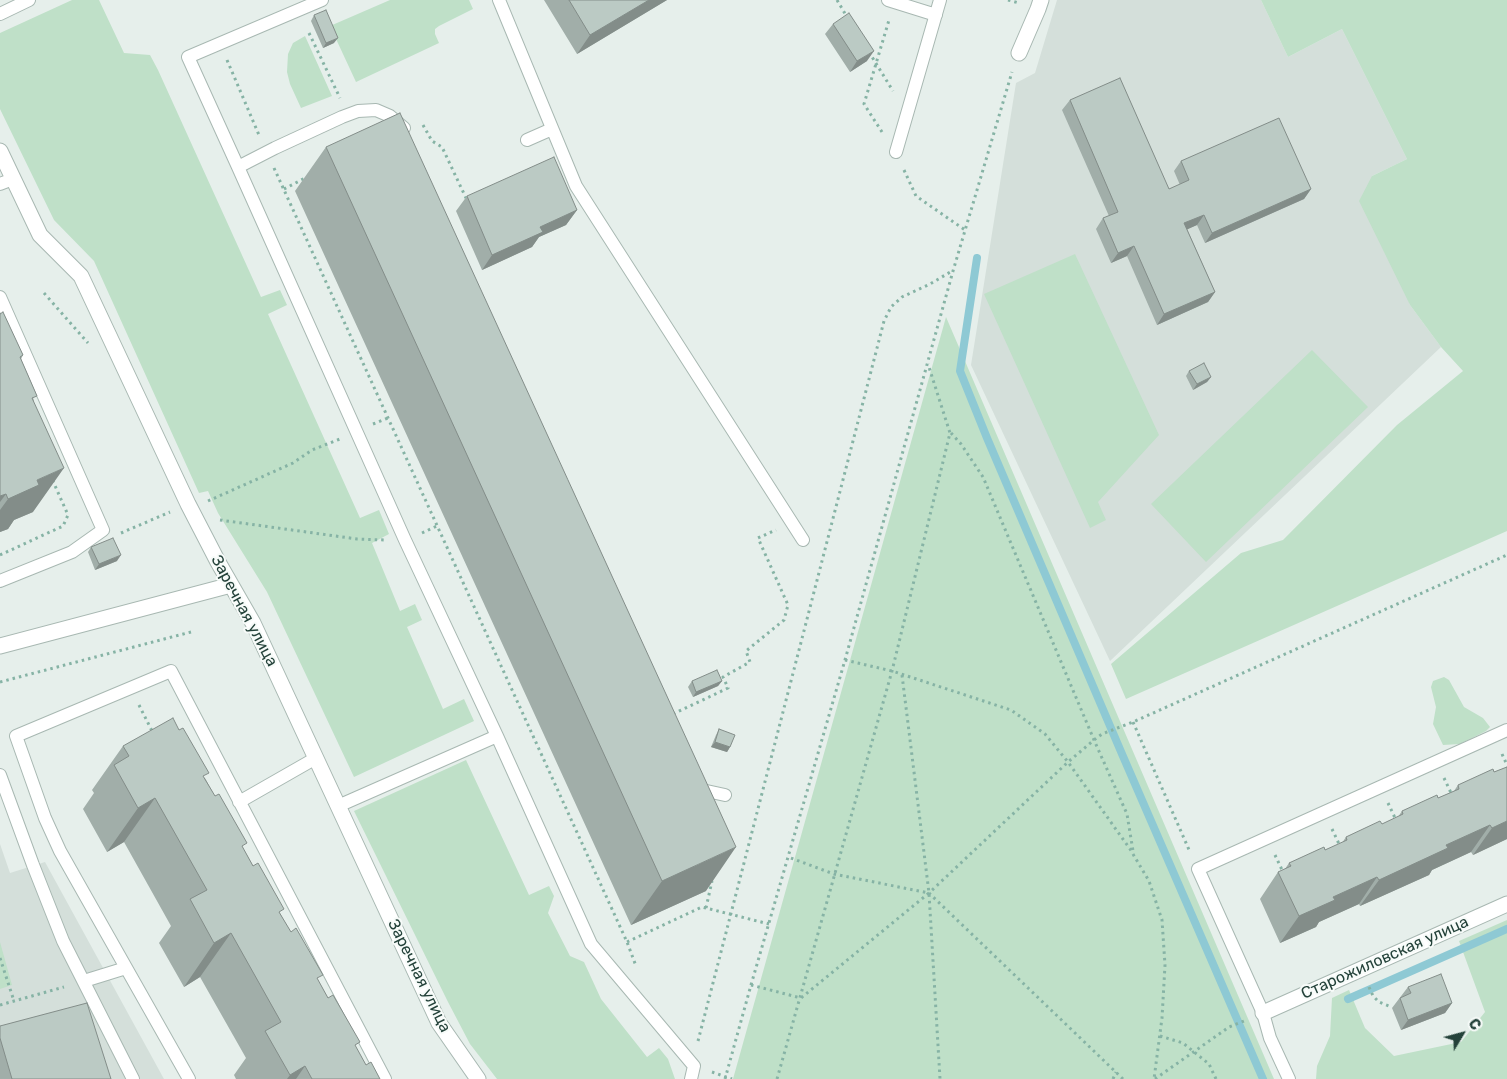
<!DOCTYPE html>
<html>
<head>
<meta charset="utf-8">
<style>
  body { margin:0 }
  #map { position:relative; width:1507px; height:1079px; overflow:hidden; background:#e6efeb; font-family:Rubik,sans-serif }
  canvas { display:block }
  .north { position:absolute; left:1437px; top:1009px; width:50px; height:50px; -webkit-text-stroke:4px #f7fbf9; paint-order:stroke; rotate:53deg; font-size:14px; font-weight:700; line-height:20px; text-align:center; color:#24423a }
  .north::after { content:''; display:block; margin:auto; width:18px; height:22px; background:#24423a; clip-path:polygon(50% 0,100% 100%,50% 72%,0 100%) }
</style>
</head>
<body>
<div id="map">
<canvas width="1507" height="1079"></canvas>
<div class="north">С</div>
</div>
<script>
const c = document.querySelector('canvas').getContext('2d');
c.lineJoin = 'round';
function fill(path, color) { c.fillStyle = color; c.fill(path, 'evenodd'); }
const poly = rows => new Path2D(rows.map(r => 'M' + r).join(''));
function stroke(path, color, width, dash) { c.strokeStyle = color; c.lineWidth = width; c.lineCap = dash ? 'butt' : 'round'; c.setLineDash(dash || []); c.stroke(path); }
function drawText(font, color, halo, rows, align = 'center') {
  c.font = font + ' Rubik,sans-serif'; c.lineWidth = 4; c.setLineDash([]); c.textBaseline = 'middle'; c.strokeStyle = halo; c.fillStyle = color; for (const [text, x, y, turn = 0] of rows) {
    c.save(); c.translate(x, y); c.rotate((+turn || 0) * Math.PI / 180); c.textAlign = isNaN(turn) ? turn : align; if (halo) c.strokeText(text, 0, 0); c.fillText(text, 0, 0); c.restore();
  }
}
fill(poly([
  [1057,0,1261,0,1288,57,1342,29,1407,159,1372,176,1410,305,1441,347,1110,661,971,365,1016,83,1035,73],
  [0,844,10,873,45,862,164,1079,0,1079]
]), '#d4dfda');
fill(poly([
  [72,0,99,0,124,53,150,55,158,70,261,297,280,290,287,305,268,314,360,518,379,510,389,534,372,543,400,611,415,604,422,620,407,627,443,709,464,699,474,721,354,777,267,592,218,513,208,491,199,493,94,261,54,220,0,109,0,33],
  [390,0,469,0,473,9,439,26,435,29,435,34,439,43,356,82,330,26],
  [1261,0,1507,0,1507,531,1126,699,1111,664,1241,553,1283,540,1397,425,1463,371,1441,347,1410,305,1359,201,1372,176,1407,159,1342,29,1288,57],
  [305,36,332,96,301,108,290,84,287,72,288,54,293,43],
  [1075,254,1159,435,1098,502,1106,520,1090,528,984,294],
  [946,317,1274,1079,733,1079],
  [1312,350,1368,407,1206,562,1151,504],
  [1444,677,1449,680,1464,707,1483,718,1490,727,1486,731,1460,744,1443,745,1433,724,1436,707,1431,687,1433,681],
  [466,760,529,895,549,886,554,896,548,913,570,956,584,962,601,999,647,1057,659,1048,668,1059,675,1079,497,1079,470,1044,448,1002,354,811],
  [1507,920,1507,1079,1316,1079,1317,1066,1330,1036,1332,998,1349,990,1365,1028,1394,1056,1461,1042,1485,1012,1459,941],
  [0,942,12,985,0,989]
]), '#bfe0c8');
stroke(poly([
  [977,258,960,371,987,438,1122,754,1263,1079],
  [1348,999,1507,929]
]), '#8ec9d4', 8);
const service = poly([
  [322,0,188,57,238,167,405,540,497,736,591,944,694,1066,691,1079],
  [499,0,576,186,803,540],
  [888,0,936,15],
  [0,14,29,0],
  [527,140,552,129],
  [896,152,940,0],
  [238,167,275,148,342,117,358,111,376,110,390,116,404,128],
  [0,184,13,179],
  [0,297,103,530,72,552,0,581],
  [0,775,33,865,63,941,133,1079],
  [699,784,702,790,725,795],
  [239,802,316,758],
  [338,806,497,736],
  [84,981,126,968],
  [189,1079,60,851,45,818,16,736,171,671,385,1079],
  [1289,1079,1270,1038,1263,1013,1198,869,1507,730]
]);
const minor = poly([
  [1019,53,1038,9,1041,0],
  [0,151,40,235,81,276,188,504,218,562,253,623,439,1023,478,1079],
  [0,646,231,585],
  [1263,1013,1507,904]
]);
stroke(service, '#a8b8b2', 14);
stroke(minor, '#a8b8b2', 17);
stroke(poly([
  [837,0,847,17],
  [1008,0,1019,3],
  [309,33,340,98],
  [869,52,893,91],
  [227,60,259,135],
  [423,125,432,141,442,147,466,198],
  [882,132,864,104,889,20],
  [274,168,627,942,636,966],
  [904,170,916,196,965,230],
  [284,189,305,178],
  [44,293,88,343],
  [373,424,388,418],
  [951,433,961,444,983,477,1094,740,1127,814,1133,851],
  [208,501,293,463,312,450,340,439],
  [220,520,357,539,385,540],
  [121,533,170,512],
  [422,533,437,526],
  [0,555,63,526,68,515,52,479],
  [845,660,892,671,1011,710,1045,734,1068,762,1130,849,1149,881,1162,920,1165,965,1162,1018,1154,1079],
  [902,675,929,893,940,1079],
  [0,682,191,632],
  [139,705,153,733],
  [673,714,728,688,723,677,750,662,746,651,784,620,788,605,758,538,776,530],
  [1133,722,1190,852],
  [1502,754,1507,765],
  [1444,778,1452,795],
  [1388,803,1396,820],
  [1332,829,1340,846],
  [1275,855,1283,872],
  [706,908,712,881],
  [627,942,702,907,769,924],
  [0,958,14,1001],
  [751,985,801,998,929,893,834,874,788,857],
  [1369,987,1373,996,1379,1002,1389,1006],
  [0,1005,64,987],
  [1160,1036,1183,1043,1209,1064,1216,1079],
  [698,1041,884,321,891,307,902,297,930,284,952,271],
  [712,1072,732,1079],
  [725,1079,751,985,845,660,953,271,1012,72],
  [777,1079,892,671,950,433,928,364],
  [1113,1079,1116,1072],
  [1123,1079,929,893,1068,762,1094,740,1102,734,1133,722,1507,555],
  [1155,1079,1229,1027,1244,1021]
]), '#86b3a5', 3, [2.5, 4]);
stroke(service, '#fff', 12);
stroke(minor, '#fff', 15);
fill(poly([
  [544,0,667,0,577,54],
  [314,15,334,43,323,48,311,21],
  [833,24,867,61,850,72,825,34],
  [1070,100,1169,189,1180,185,1174,171,1181,161,1311,189,1304,199,1205,243,1197,225,1187,229,1215,292,1208,302,1157,325,1127,256,1111,263,1096,229,1103,218,1109,216,1062,110],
  [326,147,706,891,631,925,295,191],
  [467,196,577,210,566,225,539,237,532,247,482,270,456,211],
  [0,314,23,355,21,359,34,401,33,512,14,520,8,529,0,532],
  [1189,371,1211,377,1207,382,1193,390,1186,376],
  [91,547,117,561,95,570,88,552],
  [692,681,722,681,718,686,693,697,688,687],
  [719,729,730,747,727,752,711,747,716,735],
  [123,746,205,778,243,848,366,1065,380,1079,236,1079,234,1075,246,1058,200,977,184,987,159,943,171,926,124,842,107,852,83,809,94,793,92,790],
  [1507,767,1507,839,1473,855,1471,852,1432,870,1429,875,1360,906,1359,904,1319,922,1316,927,1280,943,1260,899,1278,872,1285,869,1289,863,1325,850,1342,843,1346,837,1382,824,1398,817,1402,811,1438,798,1454,791,1458,785,1494,772],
  [1408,987,1452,1003,1445,1013,1401,1030,1392,1008],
  [0,1026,111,1079,0,1079]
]), '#a1aea9');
fill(poly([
  [649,0,667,0,577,54,590,35],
  [338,38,334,43,323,48,326,43],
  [874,51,867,61,850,72,857,61],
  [1311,189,1304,199,1205,243,1212,233],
  [577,210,566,225,539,237,532,247,482,270,492,255,540,227],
  [1204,215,1197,225,1177,234,1184,223],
  [1134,246,1127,256,1111,263,1118,253],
  [1215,292,1208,302,1157,325,1164,314],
  [1211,377,1207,382,1193,390,1197,384],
  [64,468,33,512,14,520,8,529,0,532,0,510,8,499,37,480],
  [6,494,0,502,0,496],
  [121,555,117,561,95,570,99,564],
  [722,681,718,686,693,697,696,692],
  [715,742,730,747,727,752,711,747],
  [155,798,124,842,107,852,138,808],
  [1507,821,1507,839,1473,855,1492,828],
  [1490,825,1471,852,1432,870,1429,875,1360,906,1379,880,1446,845],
  [736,847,706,891,631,925,662,881],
  [1377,877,1359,904,1319,922,1316,927,1280,943,1299,916,1333,897],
  [231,933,200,977,184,987,214,943],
  [1452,1003,1445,1013,1401,1030,1408,1020],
  [305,1066,296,1079,287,1079,290,1075]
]), '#838d89');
const building = poly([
  [569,0,649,0,590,35,569,0],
  [326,10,338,38,326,43,314,15,326,10],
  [849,13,874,51,857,61,833,24,849,13],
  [1120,78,1169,189,1189,180,1181,161,1279,118,1311,189,1212,233,1204,215,1184,223,1215,292,1164,314,1134,246,1118,253,1103,218,1118,212,1070,100,1120,78],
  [400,113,736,847,662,881,326,147,400,113],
  [554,157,577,210,540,227,543,232,492,255,467,196,554,157],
  [3,312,23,355,20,357,37,396,32,398,64,468,37,480,39,485,8,499,6,494,0,496,0,314,3,312],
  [1204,363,1211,377,1197,384,1189,371,1204,363],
  [113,538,121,555,99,564,91,547,113,538],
  [717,670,722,681,696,692,692,681,717,670],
  [173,718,179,730,183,728,209,773,203,776,215,796,219,794,247,843,242,846,253,866,258,863,284,909,279,912,291,932,296,928,323,975,317,978,328,998,333,995,360,1042,355,1045,366,1065,371,1062,380,1079,312,1079,305,1066,290,1075,265,1031,281,1022,231,933,214,943,190,899,207,890,155,798,138,808,114,765,129,756,123,746,173,718],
  [719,729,735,735,730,747,715,742,719,729],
  [1507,767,1507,821,1492,828,1490,825,1446,845,1448,848,1379,880,1377,877,1333,897,1335,900,1299,916,1278,872,1291,866,1289,863,1324,847,1325,850,1347,840,1346,837,1380,821,1382,824,1403,814,1402,811,1437,795,1438,798,1459,789,1458,785,1493,769,1494,772,1507,767],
  [1441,974,1452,1003,1408,1020,1400,998,1411,993,1408,987,1441,974],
  [87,1003,111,1079,12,1079,0,1038,0,1026,87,1003]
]);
fill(building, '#bbcac4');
stroke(building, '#838d89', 1);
drawText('16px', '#24423a', '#f7fbf9', [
  ["Заречная улица",244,611,62],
  ["Старожиловская улица",1385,958,-24],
  ["Заречная улица",419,976,64]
]);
</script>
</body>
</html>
